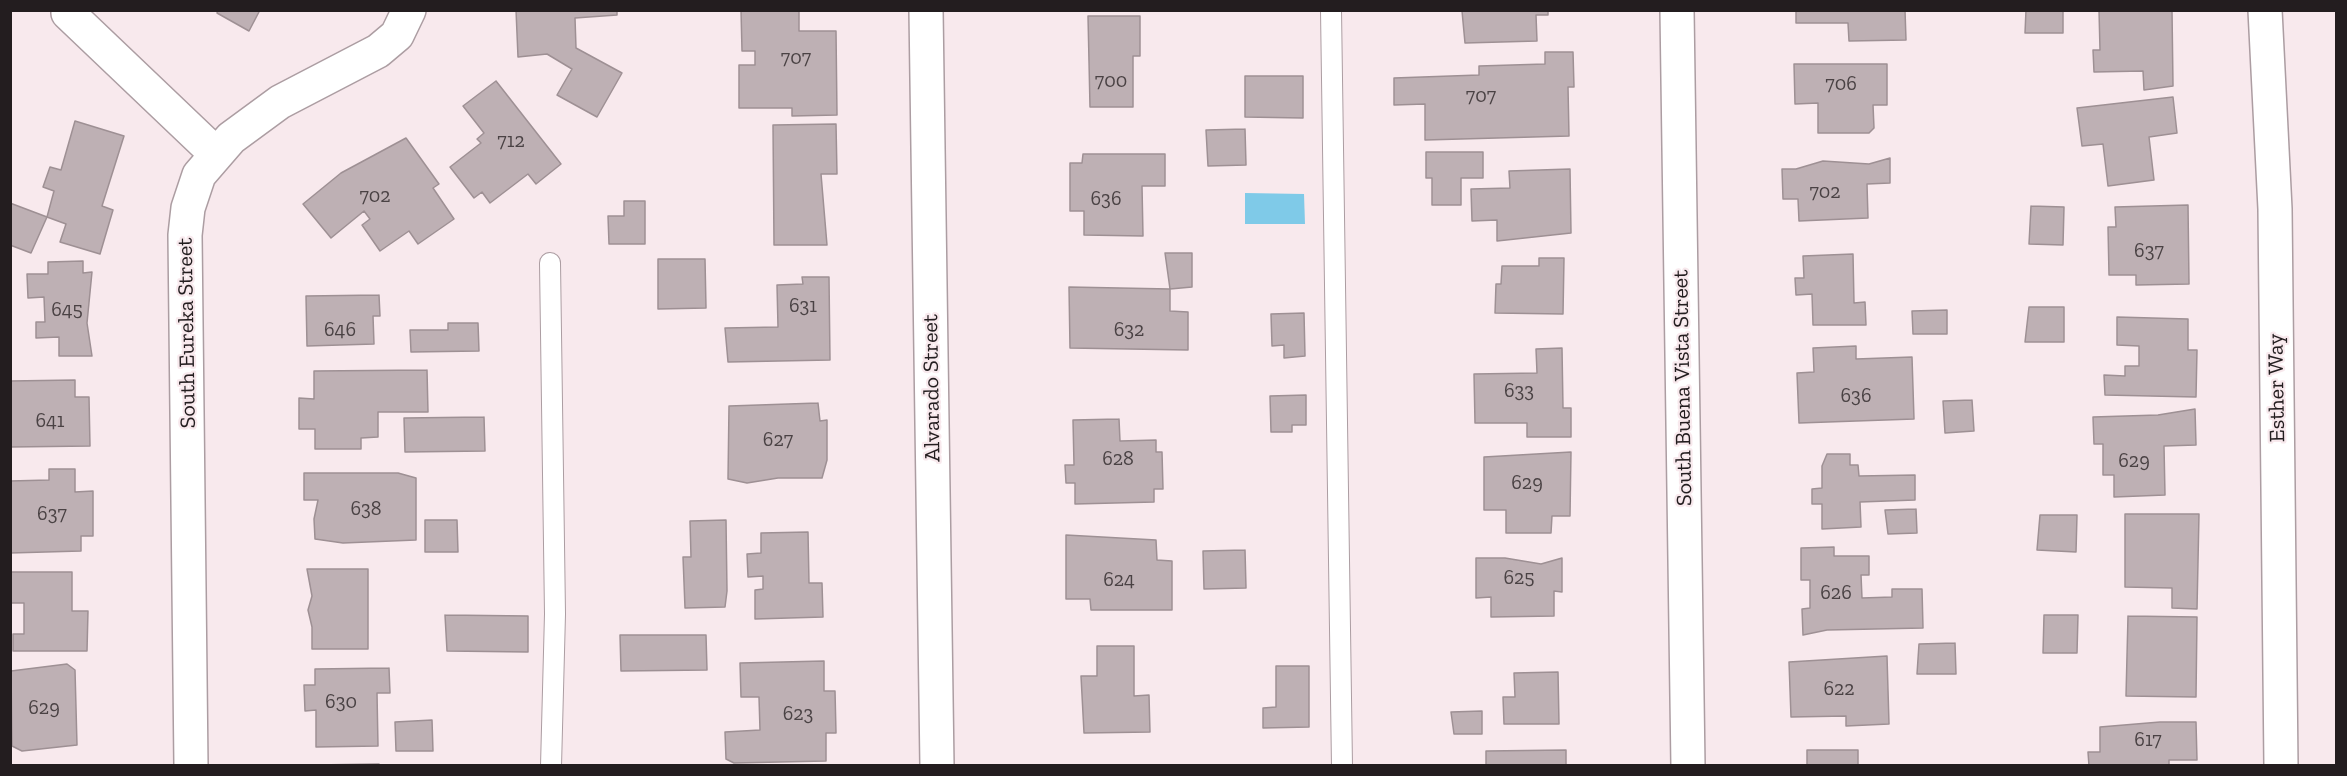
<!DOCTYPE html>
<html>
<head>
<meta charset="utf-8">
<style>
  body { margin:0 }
  #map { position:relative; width:2347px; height:776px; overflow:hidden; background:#f8e9ed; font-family:"Zilla Slab",serif }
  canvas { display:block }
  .frame { position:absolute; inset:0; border:12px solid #231d1f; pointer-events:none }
</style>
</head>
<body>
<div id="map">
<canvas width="2347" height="776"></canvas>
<div class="frame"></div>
</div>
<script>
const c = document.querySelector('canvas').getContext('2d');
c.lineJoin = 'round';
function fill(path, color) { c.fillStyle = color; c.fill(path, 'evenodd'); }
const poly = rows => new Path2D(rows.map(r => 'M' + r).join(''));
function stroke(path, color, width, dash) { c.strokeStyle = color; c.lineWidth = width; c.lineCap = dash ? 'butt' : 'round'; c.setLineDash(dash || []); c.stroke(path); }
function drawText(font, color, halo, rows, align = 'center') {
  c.font = font + ' "Zilla Slab",serif'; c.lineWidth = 4.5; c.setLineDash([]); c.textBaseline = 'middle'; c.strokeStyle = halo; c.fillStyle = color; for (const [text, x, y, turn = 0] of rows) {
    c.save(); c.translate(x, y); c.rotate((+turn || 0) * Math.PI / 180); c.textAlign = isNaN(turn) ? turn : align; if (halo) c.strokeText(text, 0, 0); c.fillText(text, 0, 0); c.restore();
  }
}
fill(poly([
  [1245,193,1304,194,1305,224,1245,224]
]), '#7fcae8');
const building = poly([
  [218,10,260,10,249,31,217,13,218,10],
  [516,10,617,10,617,15,575,18,576,48,622,73,597,117,557,95,572,69,547,54,518,57,516,10],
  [741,10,799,10,799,31,836,31,837,115,792,116,792,108,739,108,739,65,755,65,755,51,742,51,741,10],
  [1548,10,1548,15,1536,15,1537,41,1465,43,1462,11,1548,10],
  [1796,10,1905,10,1906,40,1849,41,1848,23,1796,23,1796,10],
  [2026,10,2063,10,2063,33,2025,33,2026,10],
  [2099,10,2172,10,2173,86,2144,90,2143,71,2094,72,2093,50,2100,50,2099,10],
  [1088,16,1140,16,1140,56,1133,56,1133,107,1090,107,1088,16],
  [1545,52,1573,52,1574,87,1568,87,1569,136,1425,140,1425,104,1394,105,1394,78,1479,75,1479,66,1545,64,1545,52],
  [1794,64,1887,64,1887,105,1873,105,1874,128,1869,133,1818,133,1818,103,1795,104,1794,64],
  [1245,76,1303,76,1303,118,1245,117,1245,76],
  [496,81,561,164,536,184,528,174,490,203,482,192,474,198,450,167,481,143,477,139,484,133,463,106,496,81],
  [2173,97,2177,133,2149,137,2154,180,2108,186,2103,144,2082,146,2077,108,2173,97],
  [75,121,124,136,102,206,113,210,100,254,60,242,66,224,47,217,54,191,43,187,50,167,61,170,75,121],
  [836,124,837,174,821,174,827,245,774,245,773,125,836,124],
  [1245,129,1246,165,1208,166,1206,130,1245,129],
  [406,138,439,184,433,188,454,219,418,244,409,231,380,251,362,225,370,219,364,211,331,238,303,204,341,173,406,138],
  [1426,152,1483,152,1483,178,1461,178,1461,205,1432,205,1432,178,1426,178,1426,152],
  [1083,154,1165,154,1165,186,1142,186,1143,236,1084,235,1084,211,1070,211,1070,163,1082,163,1083,154],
  [1890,158,1890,183,1867,184,1868,218,1799,221,1798,199,1783,199,1782,169,1796,169,1823,161,1869,164,1890,158],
  [1570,169,1571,233,1497,241,1497,220,1472,221,1471,189,1510,188,1509,171,1570,169],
  [624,201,645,201,645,244,609,244,608,216,624,216,624,201],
  [10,203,47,217,31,253,10,245,10,203],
  [2188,205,2189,284,2136,285,2136,275,2109,275,2108,227,2116,227,2115,207,2188,205],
  [2031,206,2064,207,2063,245,2029,244,2031,206],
  [1165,253,1192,253,1192,287,1170,289,1165,253],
  [1853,254,1854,303,1865,302,1866,325,1813,325,1812,294,1796,295,1795,278,1804,278,1803,256,1853,254],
  [1539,258,1564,258,1563,314,1495,313,1496,284,1501,284,1502,266,1539,266,1539,258],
  [658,259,705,259,706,308,658,309,658,259],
  [83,261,83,273,92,272,87,323,92,356,59,356,59,337,36,338,36,322,45,322,44,297,28,298,27,274,48,274,48,262,83,261],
  [802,277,829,277,830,360,728,362,725,328,778,327,777,285,803,284,802,277],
  [1069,287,1170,289,1170,311,1188,312,1188,350,1070,348,1069,287],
  [379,295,380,316,373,316,374,344,307,346,306,296,379,295],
  [2029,307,2064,307,2064,342,2025,342,2029,307],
  [1947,310,1947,334,1913,334,1912,311,1947,310],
  [1304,313,1305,356,1284,358,1284,345,1272,346,1271,314,1304,313],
  [2117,317,2188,319,2188,350,2197,350,2196,397,2105,395,2104,375,2125,376,2125,366,2139,366,2139,346,2117,345,2117,317],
  [448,323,478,323,479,351,411,352,410,330,448,330,448,323],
  [1856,346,1856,359,1912,357,1914,419,1799,423,1797,373,1814,372,1813,348,1856,346],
  [1562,348,1563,408,1571,408,1571,437,1527,437,1527,423,1475,423,1474,374,1537,373,1536,349,1562,348],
  [427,370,428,412,378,412,378,437,361,438,361,449,315,449,315,429,299,429,299,398,314,399,314,371,427,370],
  [75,380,75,397,89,397,90,446,10,447,10,381,75,380],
  [1306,395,1306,425,1292,425,1292,432,1271,432,1270,396,1306,395],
  [1972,400,1974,431,1945,433,1943,401,1972,400],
  [818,403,820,421,827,420,827,460,822,478,778,478,747,483,728,479,729,406,818,403],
  [2195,409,2196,445,2164,446,2165,495,2114,497,2114,475,2103,475,2103,444,2094,444,2093,417,2158,415,2195,409],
  [484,417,485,451,405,452,404,418,484,417],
  [1119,419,1120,441,1156,440,1156,452,1162,452,1163,489,1154,489,1154,502,1075,504,1075,483,1066,483,1065,465,1074,465,1073,420,1119,419],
  [1571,452,1570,516,1552,516,1551,533,1506,533,1506,510,1484,510,1484,457,1571,452],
  [1827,454,1850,454,1850,465,1858,465,1859,476,1915,475,1915,500,1860,502,1861,527,1822,529,1822,504,1812,504,1812,489,1822,488,1822,466,1827,454],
  [49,469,75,469,75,492,93,491,93,536,81,536,81,551,10,553,10,481,49,480,49,469],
  [304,473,398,473,416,478,416,540,343,543,315,539,314,519,318,500,304,500,304,473],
  [1916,509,1917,533,1888,534,1885,510,1916,509],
  [2125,514,2199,514,2197,609,2172,608,2172,588,2125,587,2125,514],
  [2040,515,2077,515,2076,552,2037,550,2040,515],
  [425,520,457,520,458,552,425,552,425,520],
  [726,520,727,591,725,607,685,608,683,557,691,557,690,521,726,520],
  [808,532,809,583,822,583,823,617,755,619,755,590,763,589,763,576,748,577,747,554,761,553,761,533,808,532],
  [1066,535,1156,540,1157,560,1172,561,1172,610,1091,610,1090,599,1066,599,1066,535],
  [1834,547,1834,556,1869,556,1869,575,1861,575,1862,598,1892,597,1892,589,1922,589,1923,628,1827,630,1803,635,1802,609,1810,608,1810,580,1801,580,1801,548,1834,547],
  [1245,550,1246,588,1204,589,1203,551,1245,550],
  [1476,558,1505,558,1541,564,1562,558,1562,592,1554,591,1554,616,1491,617,1491,597,1476,598,1476,558],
  [307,569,368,569,368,649,312,649,312,627,308,610,312,596,307,569],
  [10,572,72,572,72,611,88,611,87,651,13,651,13,634,24,634,24,603,10,603,10,572],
  [445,615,528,616,528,652,447,651,445,615],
  [2044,615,2078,615,2077,653,2043,653,2044,615],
  [2128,616,2197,617,2196,697,2126,696,2128,616],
  [620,635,706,635,707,670,621,671,620,635],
  [1955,643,1956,674,1917,674,1919,644,1955,643],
  [1097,646,1134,646,1134,696,1149,695,1150,732,1084,733,1081,676,1097,676,1097,646],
  [1887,656,1889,724,1846,726,1846,716,1791,717,1789,662,1887,656],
  [824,661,824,691,835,691,836,733,826,733,826,761,734,763,726,759,725,732,760,730,759,697,741,697,740,663,824,661],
  [67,664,75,670,77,745,22,751,12,746,11,671,67,664],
  [1276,666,1309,666,1309,727,1263,728,1263,708,1276,707,1276,666],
  [389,668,390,693,377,693,378,746,316,747,316,710,305,711,304,685,315,685,315,669,389,668],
  [1558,672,1559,724,1504,724,1503,697,1515,697,1514,673,1558,672],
  [1482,711,1482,734,1454,734,1451,712,1482,711],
  [432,720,433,751,396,751,395,722,432,720],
  [2160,722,2196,722,2197,760,2169,760,2169,766,2089,766,2088,752,2100,752,2100,727,2160,722],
  [1566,750,1566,766,1486,766,1486,751,1566,750],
  [1807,750,1858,750,1858,766,1807,766,1807,750],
  [379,764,379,766,314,765,379,764]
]);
fill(building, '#beb0b4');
stroke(building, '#9e9094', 1.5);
const lane = poly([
  [1331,10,1342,766],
  [550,263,555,614,551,766]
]);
const street = poly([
  [926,10,937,766],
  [1677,10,1688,766],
  [2265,10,2275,209,2281,766],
  [68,13,216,154],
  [191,766,185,235,188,208,199,175,231,138,280,102,378,51,397,35,409,10]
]);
stroke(lane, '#ac9da2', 22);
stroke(street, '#ac9da2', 36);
stroke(lane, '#fff', 20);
stroke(street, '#fff', 33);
drawText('20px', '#4a4244', null, [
  ["707",796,58],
  ["700",1111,81],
  ["706",1841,84],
  ["707",1481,96],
  ["712",511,141],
  ["702",1825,192],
  ["702",375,196],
  ["636",1106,199],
  ["637",2149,251],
  ["631",803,306],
  ["645",67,310],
  ["646",340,330],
  ["632",1129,330],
  ["633",1519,391],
  ["636",1856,396],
  ["641",50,421],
  ["627",778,440],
  ["628",1118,459],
  ["629",2134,461],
  ["629",1527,483],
  ["638",366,509],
  ["637",52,514],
  ["625",1519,578],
  ["624",1119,580],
  ["626",1836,593],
  ["622",1839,689],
  ["630",341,702],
  ["629",44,708],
  ["623",798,714],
  ["617",2148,740]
]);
drawText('22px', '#231d1f', '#f8e9ed', [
  ["South Eureka Street",187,333,-91],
  ["Alvarado Street",932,388,-91],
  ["South Buena Vista Street",1683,388,-91],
  ["Esther Way",2277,388,-91]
]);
</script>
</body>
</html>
